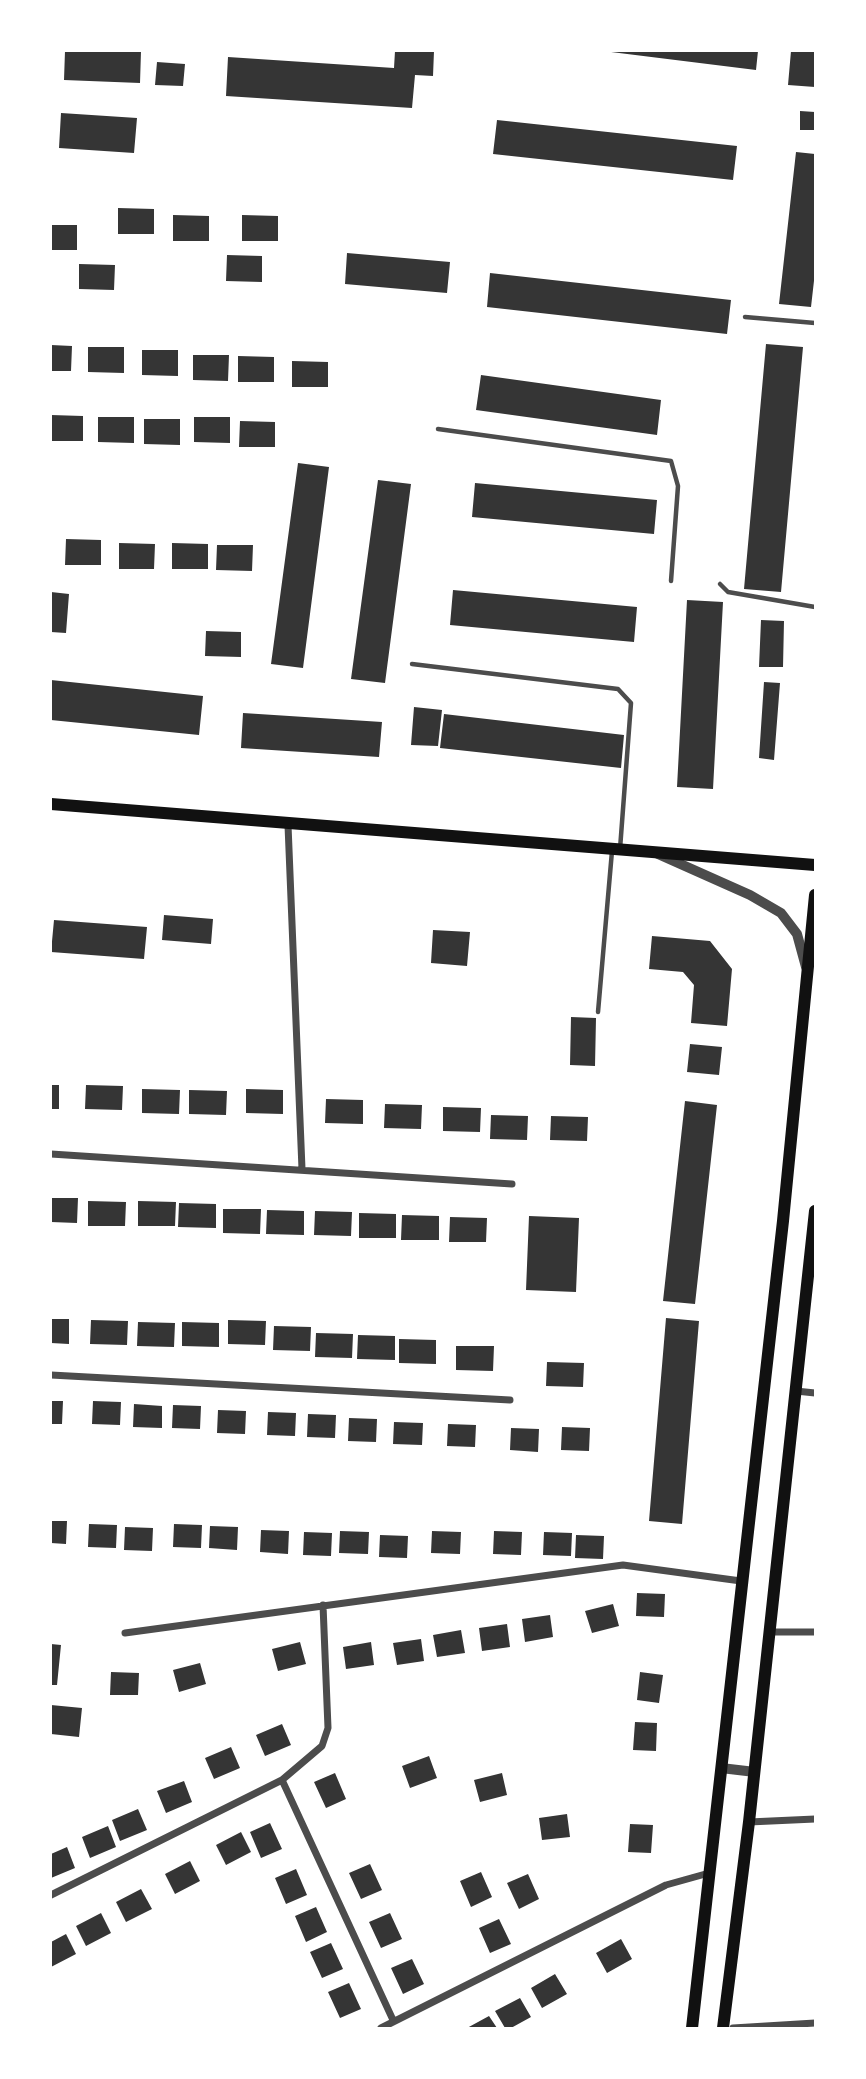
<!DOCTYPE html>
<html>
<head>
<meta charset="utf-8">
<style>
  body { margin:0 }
  #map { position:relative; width:866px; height:2079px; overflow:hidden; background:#fff; font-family:Montserrat,sans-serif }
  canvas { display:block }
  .frame { position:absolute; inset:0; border:52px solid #fff; pointer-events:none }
</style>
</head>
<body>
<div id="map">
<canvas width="866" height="2079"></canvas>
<div class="frame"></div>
</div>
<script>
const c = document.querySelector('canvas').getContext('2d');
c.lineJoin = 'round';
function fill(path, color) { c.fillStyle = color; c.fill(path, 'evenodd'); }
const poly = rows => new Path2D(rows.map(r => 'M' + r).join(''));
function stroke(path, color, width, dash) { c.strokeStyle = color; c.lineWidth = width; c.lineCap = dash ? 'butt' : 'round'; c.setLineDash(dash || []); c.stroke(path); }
fill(poly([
  [65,51,141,51,140,83,64,80],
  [395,51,434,51,433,76,415,75,412,108,226,96,228,57,394,68],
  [603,51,758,51,756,70],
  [791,51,815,51,815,87,788,85],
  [157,62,185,64,183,86,155,85],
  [800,111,815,112,815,130,800,130],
  [61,113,137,118,134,153,59,148],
  [497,120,737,146,733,180,493,154],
  [796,152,815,154,815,272,811,307,779,304],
  [118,208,154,209,154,234,118,234],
  [173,215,209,216,209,241,173,241],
  [242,215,278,216,278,241,242,241],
  [51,225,77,225,77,250,51,250],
  [347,253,450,262,447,293,345,284],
  [227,255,262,256,262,282,226,281],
  [79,264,115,265,114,290,79,289],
  [490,273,731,300,727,334,487,307],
  [766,344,803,347,781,592,744,589],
  [51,345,72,346,71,371,51,371],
  [88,347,124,347,124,373,88,372],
  [142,350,178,350,178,376,142,375],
  [193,355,229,355,228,381,193,380],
  [238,356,274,357,274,382,238,382],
  [292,361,328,362,328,387,292,387],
  [481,375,661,400,657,435,476,410],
  [51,415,83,416,83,441,51,441],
  [98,417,134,417,134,443,98,442],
  [194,417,230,417,230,443,194,442],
  [144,419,180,419,180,445,144,444],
  [240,421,275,422,275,447,239,447],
  [298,463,329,467,303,668,271,664],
  [378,480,411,484,385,683,351,679],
  [475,483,657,500,654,534,472,517],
  [66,539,101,540,101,565,65,565],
  [119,543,155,544,154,569,119,569],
  [172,543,208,544,208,569,172,569],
  [217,545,253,545,252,571,216,570],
  [453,590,637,607,634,642,450,625],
  [51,592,69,594,66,633,51,632],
  [687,600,723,602,713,789,677,787],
  [761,620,784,621,783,667,759,667],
  [206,631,241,632,241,657,205,656],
  [51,680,203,696,199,735,51,720],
  [764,682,780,683,774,760,759,758],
  [414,707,442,710,438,746,411,745],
  [243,713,382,722,379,757,241,748],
  [444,714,624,735,621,768,440,748],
  [164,915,213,919,211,944,162,940],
  [54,920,147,927,144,959,51,952],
  [433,930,470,932,467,966,431,963],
  [652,936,710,941,732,969,727,1026,691,1023,694,985,683,972,649,969],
  [571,1017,596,1018,595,1066,570,1065],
  [690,1044,722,1047,719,1075,687,1072],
  [51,1085,59,1085,59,1109,51,1109],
  [86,1085,123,1086,122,1110,85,1109],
  [142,1089,180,1090,179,1114,142,1113],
  [246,1089,283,1090,283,1114,246,1113],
  [189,1090,227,1091,226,1115,189,1114],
  [326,1099,363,1100,363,1124,325,1123],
  [685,1101,717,1105,695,1304,663,1301],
  [385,1104,422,1105,421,1129,384,1128],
  [443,1107,481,1108,480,1132,443,1131],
  [491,1115,528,1116,527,1140,490,1139],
  [551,1116,588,1117,587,1141,550,1140],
  [51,1198,78,1198,77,1223,51,1222],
  [88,1201,126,1202,125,1226,88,1226],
  [138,1201,176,1202,175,1226,138,1226],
  [179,1203,216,1204,216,1228,178,1227],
  [223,1209,261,1209,260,1234,223,1233],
  [267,1210,304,1211,304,1235,266,1234],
  [315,1211,352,1212,351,1236,314,1235],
  [359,1213,396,1214,396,1238,359,1238],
  [402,1215,439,1216,439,1240,401,1240],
  [529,1216,579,1218,576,1292,526,1290],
  [450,1217,487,1218,486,1242,449,1242],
  [666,1318,699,1321,682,1524,649,1521],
  [51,1319,69,1319,69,1344,51,1343],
  [91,1320,128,1321,127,1345,90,1344],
  [228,1320,266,1321,265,1345,228,1344],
  [138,1322,175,1323,174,1347,137,1346],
  [182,1322,219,1323,219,1347,182,1346],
  [274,1326,311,1327,310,1351,273,1350],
  [316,1333,353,1334,352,1358,315,1357],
  [358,1335,395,1336,395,1360,357,1359],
  [399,1339,436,1340,436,1364,399,1363],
  [456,1346,494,1346,493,1371,456,1370],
  [547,1362,584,1363,583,1387,546,1386],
  [51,1401,63,1401,62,1424,51,1424],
  [93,1401,121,1402,120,1425,92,1424],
  [134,1404,162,1406,162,1428,133,1427],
  [173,1405,201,1406,200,1429,172,1428],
  [218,1410,246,1411,245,1434,217,1433],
  [268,1412,296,1413,295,1436,267,1435],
  [308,1414,336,1415,335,1438,307,1437],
  [349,1418,377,1419,376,1442,348,1441],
  [394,1422,423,1423,422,1445,393,1444],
  [448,1424,476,1425,475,1447,447,1446],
  [562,1427,590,1428,589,1451,561,1450],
  [511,1428,539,1429,538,1452,510,1450],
  [51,1521,67,1521,66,1544,51,1543],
  [89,1524,117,1525,116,1548,88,1547],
  [174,1524,202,1525,201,1548,173,1547],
  [210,1526,238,1527,237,1550,209,1548],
  [125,1527,153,1528,152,1551,124,1550],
  [261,1530,289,1531,288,1554,260,1552],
  [340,1531,369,1532,368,1554,339,1553],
  [432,1531,461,1532,460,1554,431,1553],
  [494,1531,522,1532,521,1555,493,1554],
  [304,1532,332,1533,331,1556,303,1555],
  [544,1532,572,1533,571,1556,543,1555],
  [380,1535,408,1536,407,1558,379,1557],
  [576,1535,604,1536,603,1559,575,1558],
  [637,1593,665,1594,664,1617,636,1616],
  [613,1604,619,1626,592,1633,585,1611],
  [550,1615,553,1637,525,1642,522,1619],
  [507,1624,510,1647,482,1651,479,1628],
  [461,1630,465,1653,437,1657,433,1635],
  [421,1639,424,1661,397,1665,393,1643],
  [300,1642,306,1664,278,1671,272,1649],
  [371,1642,374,1665,346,1669,343,1647],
  [51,1644,61,1645,57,1685,51,1685],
  [200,1663,206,1684,179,1692,173,1670],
  [111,1672,139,1673,138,1695,110,1695],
  [640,1672,663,1675,659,1703,637,1700],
  [51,1705,82,1708,79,1737,51,1734],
  [635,1722,657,1723,656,1751,633,1750],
  [282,1724,291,1745,265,1756,256,1735],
  [231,1747,240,1768,214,1779,205,1758],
  [429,1756,437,1778,410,1788,402,1766],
  [335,1773,346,1799,326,1808,314,1782],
  [502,1773,507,1795,480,1802,474,1780],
  [184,1781,192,1802,166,1813,157,1791],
  [138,1809,147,1830,120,1841,112,1820],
  [567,1814,570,1837,542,1840,539,1818],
  [270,1823,282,1849,261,1858,250,1832],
  [630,1824,653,1825,651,1853,628,1852],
  [108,1826,116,1847,90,1858,82,1837],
  [241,1832,251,1852,226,1865,216,1845],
  [67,1847,75,1868,51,1878,51,1854],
  [190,1861,200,1881,175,1894,165,1874],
  [370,1864,382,1890,361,1899,349,1873],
  [296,1869,307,1895,286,1904,275,1878],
  [481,1872,492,1897,471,1907,460,1881],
  [528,1874,539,1899,519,1909,507,1883],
  [141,1889,152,1909,126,1922,116,1902],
  [316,1907,327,1932,306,1942,295,1916],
  [101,1913,111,1933,86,1946,76,1926],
  [390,1913,402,1939,381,1948,369,1922],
  [499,1919,511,1944,490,1953,479,1928],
  [66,1934,76,1954,51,1967,51,1942],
  [621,1939,632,1959,607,1973,596,1953],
  [331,1943,343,1969,322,1978,310,1952],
  [412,1959,424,1984,403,1994,391,1968],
  [555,1974,567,1994,542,2008,531,1988],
  [349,1983,361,2009,340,2018,328,1992],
  [520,1998,531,2017,511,2028,505,2028,495,2011],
  [489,2016,497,2028,467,2028]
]), '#353535');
stroke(poly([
  [745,317,815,323],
  [438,429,671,461,678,486,671,581],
  [720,584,728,592,815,607],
  [412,664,618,689,631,703,620,849],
  [598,1012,612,851]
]), '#4c4c4c', 4.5);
stroke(poly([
  [288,825,302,1169],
  [51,1154,512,1184],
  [51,1375,510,1400],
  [796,1391,815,1393],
  [769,1632,815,1632],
  [125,1633,623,1565,741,1581],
  [282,1780,393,2020],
  [749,1822,815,1819],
  [51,1895,282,1780,322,1746,328,1728,323,1605],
  [381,2028,666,1885,709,1873],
  [733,2028,815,2023]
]), '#4c4c4c', 7);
stroke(poly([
  [658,854,750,895,781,913,797,934,806,967],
  [721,1768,755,1772]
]), '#4c4c4c', 10);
stroke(poly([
  [51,804,815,865],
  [692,2028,783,1221,815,895],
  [723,2028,749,1822,815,1211]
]), '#111', 12);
</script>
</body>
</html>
